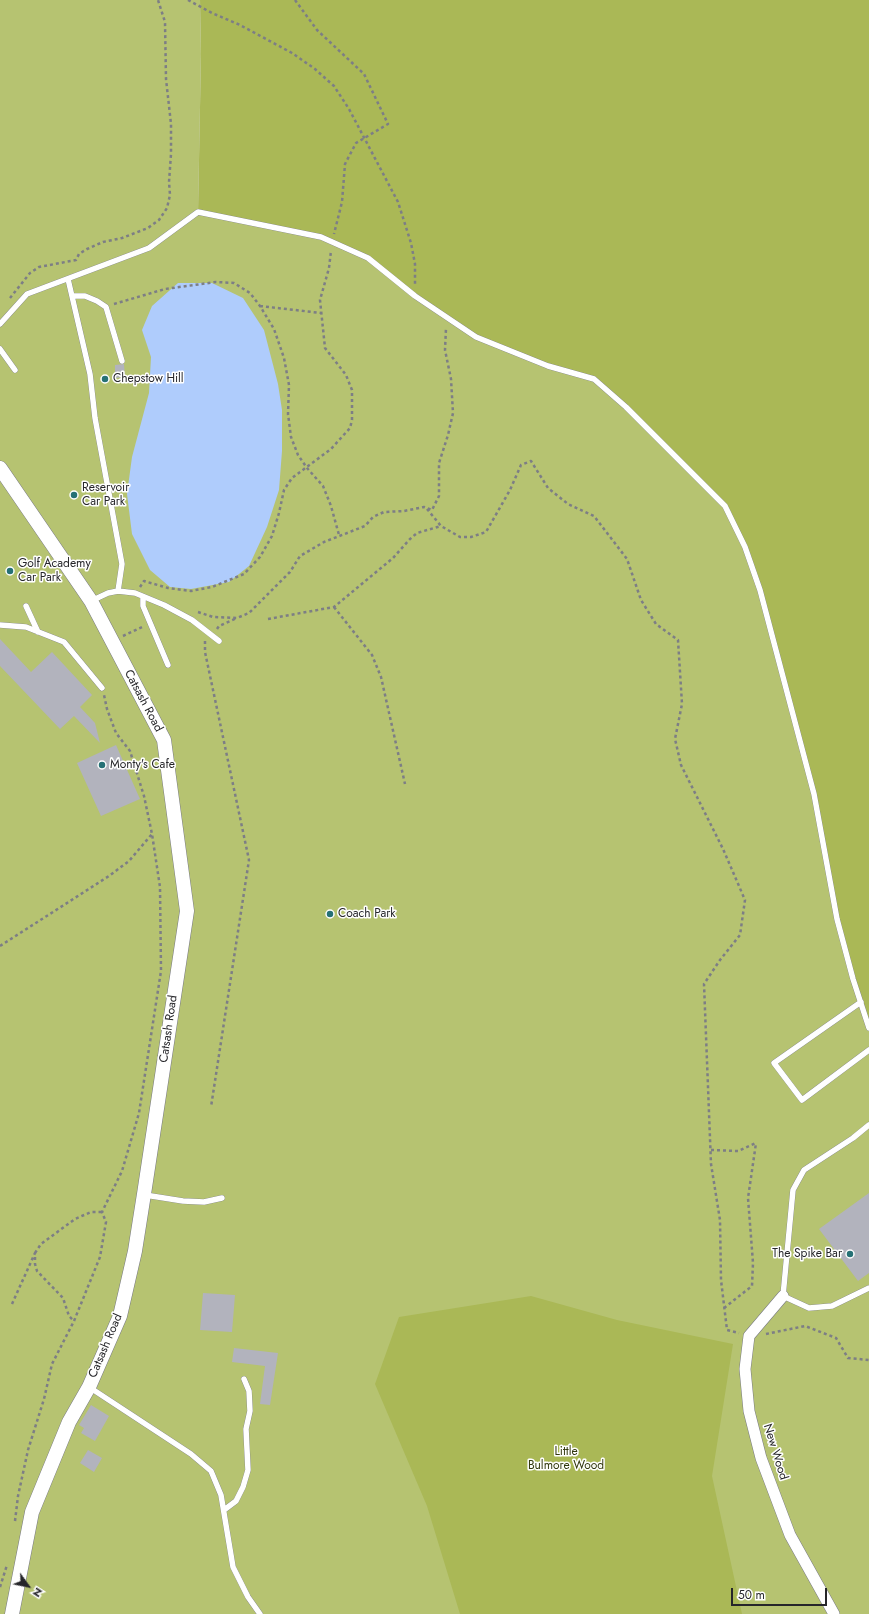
<!DOCTYPE html>
<html>
<head>
<meta charset="utf-8">
<style>
  body { margin:0 }
  #map { position:relative; width:869px; height:1614px; overflow:hidden; background:#e0e1eb; font-family:Jost,sans-serif }
  canvas { display:block }
  .north { position:absolute; left:8px; top:1566px; width:40px; height:40px; -webkit-text-stroke:3px #fff; paint-order:stroke; rotate:123deg; font-size:11px; font-weight:700; line-height:16px; text-align:center; color:#26262a }
  .north::after { content:''; display:block; margin:auto; width:14px; height:18px; background:#26262a; clip-path:polygon(50% 0,100% 100%,50% 72%,0 100%) }
  .scale { position:absolute; left:731px; top:1588px; width:96px; height:18px; box-sizing:border-box; border:2px solid #26262a; border-top:0; padding-left:5px; font-size:12px; line-height:14px; white-space:nowrap; color:#26262a; -webkit-text-stroke:3px #fff; paint-order:stroke }
</style>
</head>
<body>
<div id="map">
<canvas width="869" height="1614"></canvas>
<div class="north">N</div>
<div class="scale">50 m</div>
</div>
<script>
const c = document.querySelector('canvas').getContext('2d');
c.lineJoin = 'round';
function fill(path, color) { c.fillStyle = color; c.fill(path, 'evenodd'); }
const poly = rows => new Path2D(rows.map(r => 'M' + r).join(''));
function stroke(path, color, width, dash) { c.strokeStyle = color; c.lineWidth = width; c.lineCap = dash ? 'butt' : 'round'; c.setLineDash(dash || []); c.stroke(path); }
function drawText(font, color, halo, rows, align = 'center') {
  c.font = font + ' Jost,sans-serif'; c.lineWidth = 3; c.setLineDash([]); c.textBaseline = 'middle'; c.strokeStyle = halo; c.fillStyle = color; for (const [text, x, y, turn = 0] of rows) {
    c.save(); c.translate(x, y); c.rotate((+turn || 0) * Math.PI / 180); c.textAlign = isNaN(turn) ? turn : align; if (halo) c.strokeText(text, 0, 0); c.fillText(text, 0, 0); c.restore();
  }
}
fill(poly([
  [0,0,200,0,201,54,198,212,321,237,368,258,594,379,725,506,745,547,784,682,869,1030,869,1614,0,1614]
]), '#b6c371');
fill(poly([
  [200,0,869,0,869,1028,837,919,814,794,760,590,725,506,594,379,548,366,476,337,368,258,321,238,198,212,201,54],
  [531,1296,617,1320,733,1344,712,1476,742,1614,460,1614,427,1506,375,1384,399,1317]
]), '#aab856');
fill(poly([
  [178,283,212,283,243,298,264,330,278,384,282,410,282,451,279,490,267,527,249,566,229,582,191,589,170,587,150,570,132,534,127,494,132,457,149,393,151,357,142,330,152,306]
]), '#afccfc');
fill(poly([
  [124,364,125,377,115,378,115,365],
  [0,639,31,672,52,652,92,695,80,707,95,723,100,743,74,716,60,729,0,666],
  [116,745,140,799,101,816,77,763],
  [869,1193,869,1273,858,1281,819,1229],
  [203,1293,235,1295,232,1332,200,1330],
  [234,1348,278,1353,270,1405,260,1404,265,1366,232,1362],
  [91,1405,109,1416,95,1441,81,1433,84,1428,79,1425],
  [88,1450,102,1458,94,1472,80,1463]
]), '#b2b3bd');
const service = poly([
  [68,279,90,374,95,418,122,564,118,591],
  [72,296,85,296,97,301,106,307,122,361],
  [0,324,27,294,149,248,198,212,321,237,368,258,415,296,476,337,548,366,594,379,626,407,725,506,745,547,760,590,814,794,837,919,853,979,869,1028],
  [0,349,15,370],
  [143,597,143,606,168,665],
  [91,601,108,593,118,591,135,593,164,605,192,620,219,641],
  [26,606,38,632],
  [0,625,26,627,64,642,102,688],
  [861,1002,774,1063,802,1100,869,1050],
  [869,1125,853,1138,804,1170,793,1190,783,1296,809,1308,832,1306,869,1288],
  [145,1195,183,1201,204,1202,222,1198],
  [89,1387,191,1454,211,1471,221,1495,233,1567,248,1597,260,1614],
  [224,1510,236,1501,243,1487,248,1470,246,1429,250,1411,249,1391,244,1379]
]);
const minor = poly([
  [783,1296,749,1336,745,1369,749,1411,761,1458,790,1535,834,1614]
]);
const tertiary = poly([
  [0,468,91,601,164,740,187,911,144,1194,135,1251,120,1316,89,1387,69,1422,32,1512,12,1614]
]);
stroke(service, '#797a83', 6);
stroke(minor, '#797a83', 12);
stroke(tertiary, '#797a83', 15);
stroke(poly([
  [188,0,212,13,240,25,292,53,315,69,334,86,349,109,398,202,411,243,415,264,415,285],
  [295,0,317,30,364,74,388,124,356,143,345,164,342,202,334,234],
  [10,298,30,273,39,267,76,260,79,254,87,249,103,242,122,238,148,228,159,220,167,208,170,195,169,182,171,154,171,124,166,79,165,22,158,0],
  [114,304,165,289,216,282,234,283,250,293,260,306,274,329,284,358,289,385,288,414,291,437,298,455,307,468,323,486,331,506,339,535],
  [260,306,321,313],
  [427,509,441,526,460,537,471,537,486,532,510,490,521,465,531,461,548,488,568,504,594,516,627,559,641,600,656,624,678,640,682,704,675,739,681,765,723,849,745,900,740,935,720,960,704,984,711,1164,720,1220,721,1280,727,1330,739,1333],
  [140,587,144,581,168,588,191,591,212,587,244,574,260,557,272,536,279,513,284,490,292,478,331,449,350,428,352,420,352,390,346,375,325,348,320,300,329,268,331,251],
  [334,607,372,655,381,677,405,784],
  [198,612,213,617,237,618,249,613,290,572,300,556,324,542,365,526,373,517,384,512,404,511,424,507,432,510,439,496,439,463,448,435,453,413,451,379,445,350,446,328],
  [268,619,334,607,393,558,410,539,417,533,441,526],
  [217,629,219,626,237,618],
  [123,636,142,627],
  [205,641,205,652,249,860,211,1107],
  [0,946,109,876,129,861,152,834],
  [711,1150,738,1151,756,1143],
  [35,1253,41,1244,75,1219,91,1212,102,1212],
  [12,1304,35,1253,35,1264,37,1271,63,1298,69,1316,74,1321],
  [724,1308,752,1286,753,1263,748,1198,756,1143],
  [766,1334,805,1326,836,1338,848,1358,869,1360],
  [15,1521,18,1496,28,1450,44,1399,52,1364,74,1321,100,1257,106,1222,102,1212,122,1171,139,1113,161,971,160,887,152,834,144,796,130,751,116,733,107,709,104,695],
  [0,1587,7,1565]
]), '#7d7e85', 2.5, [3, 3]);
stroke(service, '#fff', 5.5);
stroke(minor, '#fff', 11);
stroke(tertiary, '#fff', 14);
for (const [x, y, r, color] of [
  [105,379,4,"#267175"],
  [74,495,4,"#267175"],
  [10,571,4,"#267175"],
  [102,765,4,"#267175"],
  [330,914,4,"#267175"],
  [850,1254,4,"#267175"]
]) { const dot = new Path2D(); dot.arc(x, y, r, 0, 2 * Math.PI); c.fillStyle = color; c.fill(dot); stroke(dot, '#fff', 1.5); }
drawText('12px', '#26262a', '#fff', [
  ["Chepstow Hill",113,379],
  ["Reservoir",82,488],
  ["Car Park",82,502],
  ["Golf Academy",18,564],
  ["Car Park",18,578],
  ["Monty's Cafe",110,765],
  ["Coach Park",338,914],
  ["The Spike Bar",842,1254,"right"]
], 'left');
drawText('12px', '#26262a', '#fff', [
  ["Catsash Road",143,701,62],
  ["Catsash Road",169,1029,-82],
  ["Catsash Road",106,1346,-67],
  ["New Wood",775,1452,73]
]);
drawText('12px', '#33390f', '#fff', [
  ["Little",566,1452],
  ["Bulmore Wood",566,1466]
]);
</script>
</body>
</html>
